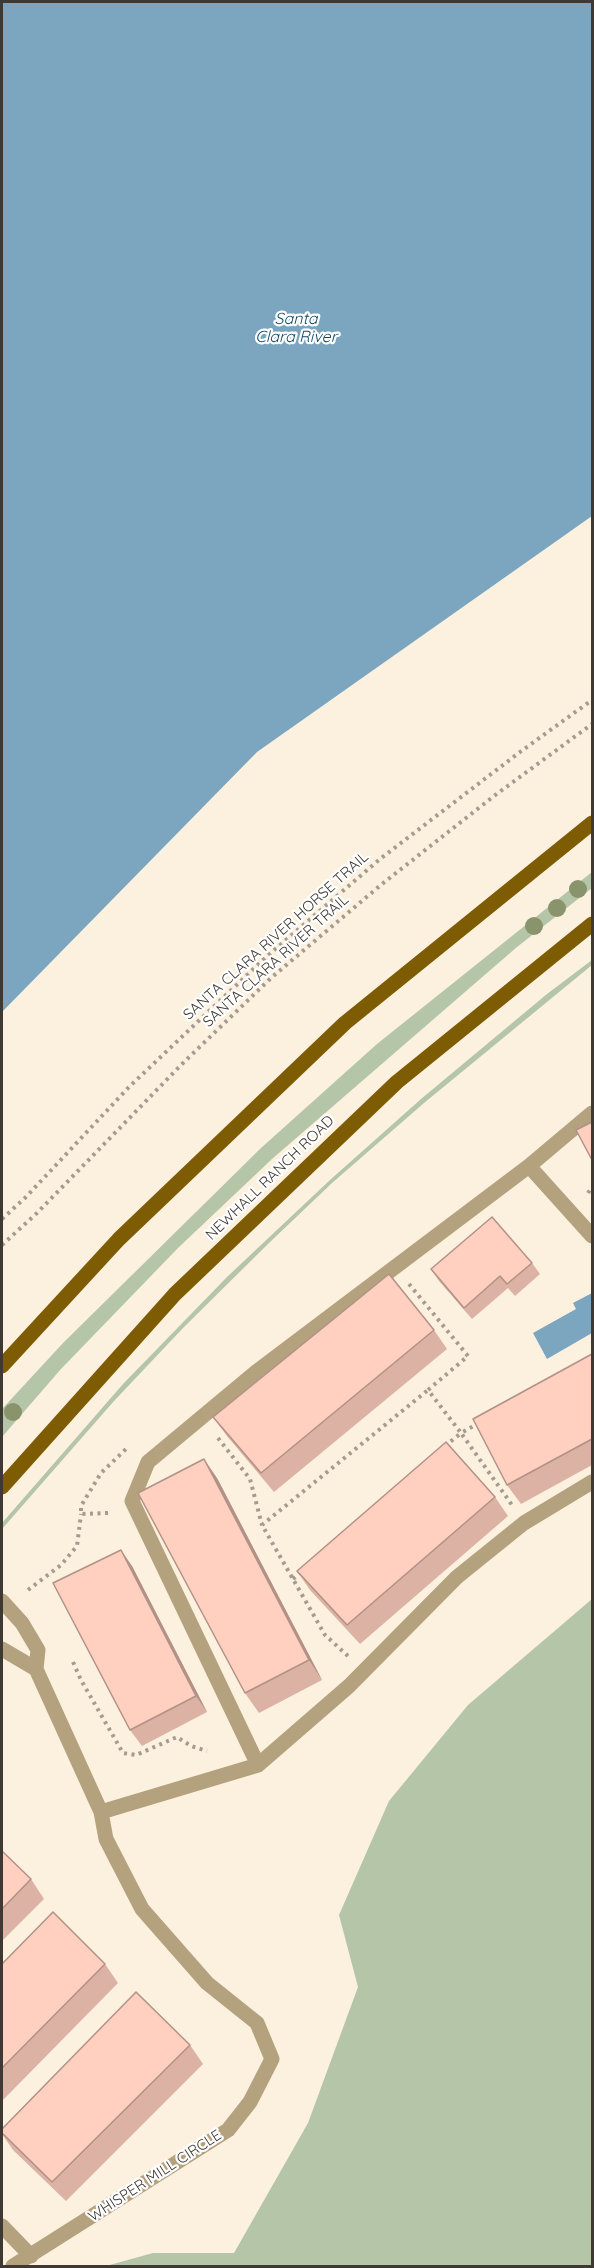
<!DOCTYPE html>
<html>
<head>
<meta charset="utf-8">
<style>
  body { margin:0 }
  #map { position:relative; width:594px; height:2268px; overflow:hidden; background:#fcf0df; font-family:Quicksand,sans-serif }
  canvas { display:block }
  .frame { position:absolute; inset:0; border:3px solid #3e3933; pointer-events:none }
</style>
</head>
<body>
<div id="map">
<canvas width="594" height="2268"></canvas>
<div class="frame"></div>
</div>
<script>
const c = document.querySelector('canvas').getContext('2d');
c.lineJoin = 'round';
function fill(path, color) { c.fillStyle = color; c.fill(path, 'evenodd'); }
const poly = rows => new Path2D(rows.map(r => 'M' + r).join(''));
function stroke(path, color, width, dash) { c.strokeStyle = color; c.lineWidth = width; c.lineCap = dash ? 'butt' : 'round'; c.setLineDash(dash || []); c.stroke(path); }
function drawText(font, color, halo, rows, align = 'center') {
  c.font = font + ' Quicksand,sans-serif'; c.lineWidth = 4.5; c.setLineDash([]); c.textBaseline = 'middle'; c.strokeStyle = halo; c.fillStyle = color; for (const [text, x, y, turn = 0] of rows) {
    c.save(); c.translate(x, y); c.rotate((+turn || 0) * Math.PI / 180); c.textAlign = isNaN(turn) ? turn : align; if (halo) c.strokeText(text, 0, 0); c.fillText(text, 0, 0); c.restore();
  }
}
fill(poly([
  [592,872,592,888,517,947,272,1159,178,1248,61,1369,2,1437,2,1409,64,1342,261,1148,377,1044],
  [592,960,592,965,424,1103,332,1183,270,1242,184,1327,114,1401,2,1529,2,1523,123,1384,227,1277,330,1180,421,1099,547,994],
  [592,1599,592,2266,106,2266,153,2253,234,2253,308,2123,358,1987,339,1915,389,1801,468,1705]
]), '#b4c5a8');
fill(poly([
  [2,2,592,2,592,516,257,752,2,1012],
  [592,1293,592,1333,547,1359,533,1333,576,1309,573,1303]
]), '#7ca6bf');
stroke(poly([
  [588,1193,592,1187],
  [2,1219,26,1197,129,1087,265,958,380,859,520,752,592,700],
  [2,1245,37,1213,182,1064,271,978,382,884,494,796,592,724],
  [409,1284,468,1356,428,1390,461,1433,445,1446],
  [479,1423,461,1433,512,1505],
  [218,1438,250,1479,262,1525],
  [108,1513,81,1514,81,1506,101,1473,126,1449],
  [293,1579,302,1571],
  [28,1590,61,1565,77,1546,81,1514],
  [348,1656,325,1635,262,1525,428,1390],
  [73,1662,81,1680,123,1753,136,1755,177,1737,191,1746,207,1751]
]), '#a59c90', 4, [3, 4.5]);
stroke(poly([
  [529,1166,592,1236],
  [2,1601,22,1623,38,1650,36,1669,101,1812,106,1839,142,1909,207,1983,257,2023,272,2059,250,2102,228,2130,13,2266],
  [2,1649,36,1669],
  [258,1765,132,1501,148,1462,256,1372,529,1166,592,1113],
  [101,1812,258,1765,349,1686,457,1577,524,1523,592,1482],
  [2,2226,31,2256]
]), '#b4a17d', 15);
stroke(poly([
  [2,1366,119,1239,345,1023,592,823],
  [2,1487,175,1294,397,1082,592,924]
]), '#7e5c04', 15);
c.fillStyle = '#89946d';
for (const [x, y] of [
  [578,889],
  [557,908],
  [534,926],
  [13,1412]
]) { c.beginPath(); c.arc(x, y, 9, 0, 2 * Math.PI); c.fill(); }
fill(poly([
  [532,1263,540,1274,515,1296,508,1288,472,1319,439,1281,431,1269],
  [434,1330,447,1349,274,1492,227,1436,213,1417],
  [592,1354,592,1465,521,1504,507,1485],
  [217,1478,322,1680,259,1713,245,1693],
  [495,1497,508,1516,360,1644,310,1590,297,1571],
  [132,1566,207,1712,142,1746,130,1730],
  [2,1851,31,1879,44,1899,2,1941],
  [2,1964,105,1964,118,1983,2,2101],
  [190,2045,203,2064,66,2201,13,2150,2,2134,2,2129]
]), '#dbb2a4');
fill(poly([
  [204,1459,217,1478,322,1680,309,1660],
  [121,1550,132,1566,207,1712,196,1696]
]), '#b29186');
const building = poly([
  [592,1122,592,1160,576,1130,592,1122],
  [492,1217,532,1263,507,1284,500,1276,464,1308,431,1269,492,1217],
  [389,1274,434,1330,261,1473,213,1417,389,1274],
  [592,1354,592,1439,507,1485,473,1419,592,1354],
  [446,1442,495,1497,347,1625,297,1571,446,1442],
  [204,1459,309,1660,245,1693,138,1493,204,1459],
  [121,1550,196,1696,130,1730,53,1583,121,1550],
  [2,1851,31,1879,2,1909,2,1851],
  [53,1912,105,1964,2,2068,2,1964,53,1912],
  [136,1992,190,2045,52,2182,2,2133,2,2129,136,1992]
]);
fill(building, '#ffcfbf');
stroke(building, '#b29186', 1.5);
drawText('15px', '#3e3933', '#fff', [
  ["SANTA CLARA RIVER HORSE TRAIL",276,936,-42],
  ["SANTA CLARA RIVER TRAIL",276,961,-42],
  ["NEWHALL RANCH ROAD",270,1178,-44],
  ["WHISPER MILL CIRCLE",155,2176,-33]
]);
drawText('italic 16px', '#134a64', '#fff', [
  ["Santa",296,319],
  ["Clara River",296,337]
]);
</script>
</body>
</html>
